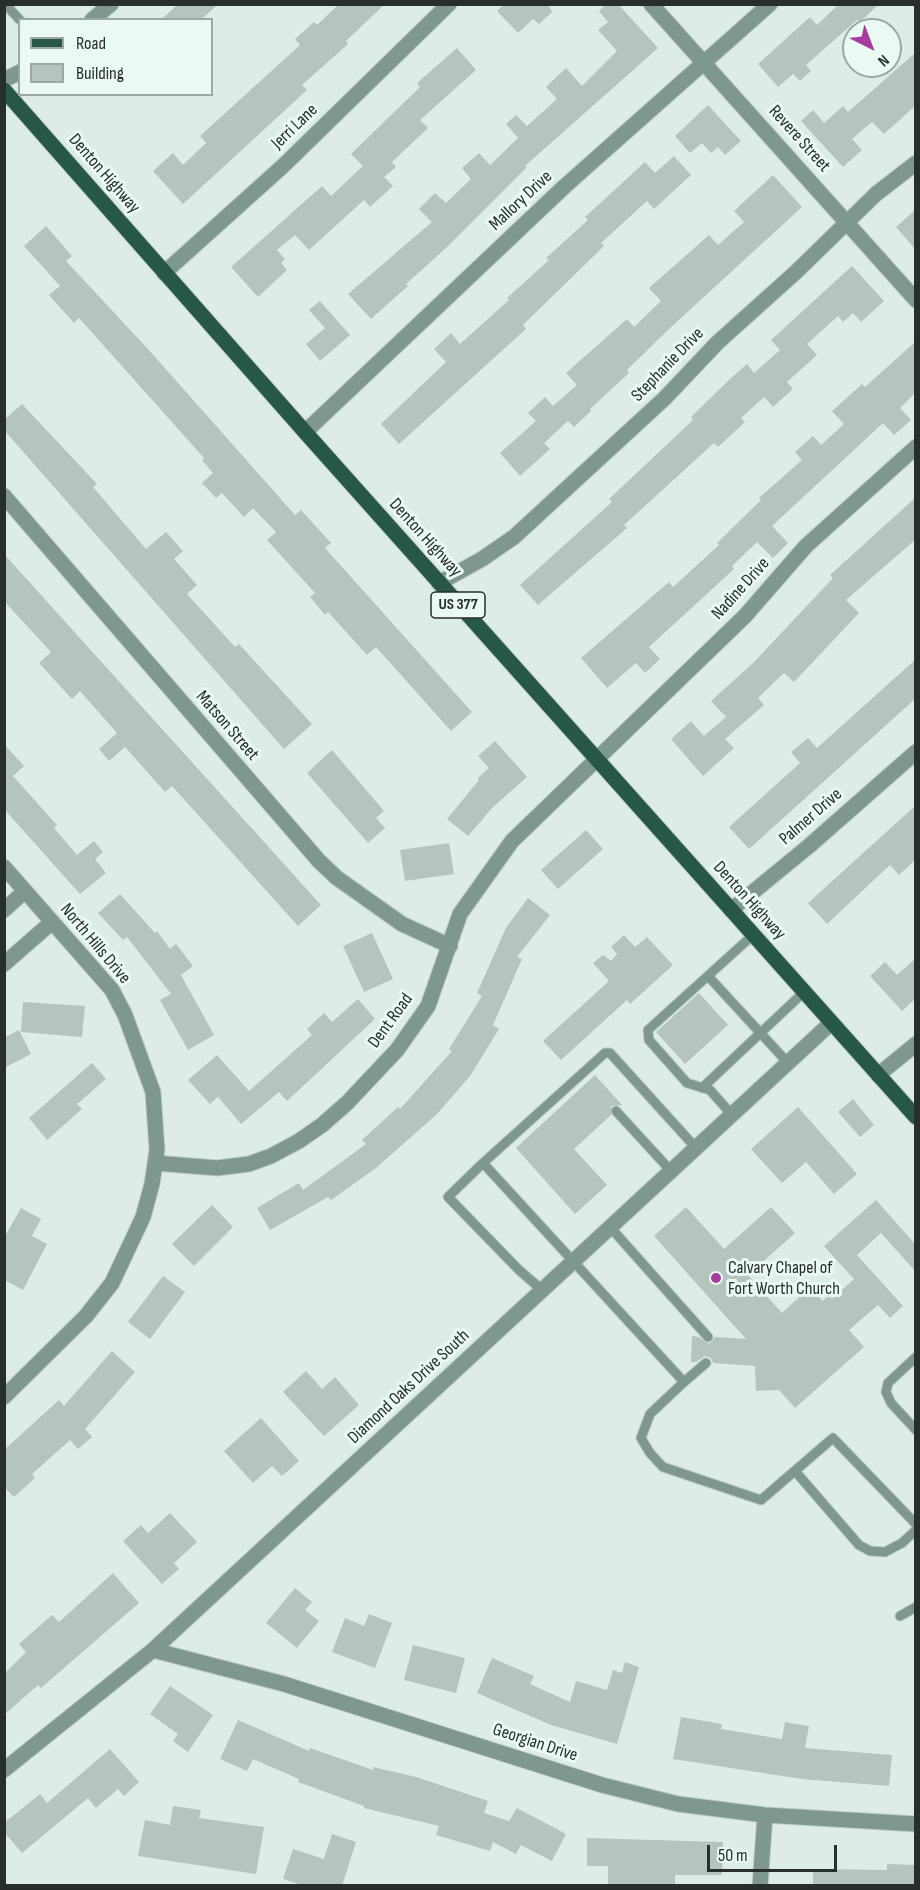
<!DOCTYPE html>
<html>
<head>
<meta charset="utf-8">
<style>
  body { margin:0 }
  #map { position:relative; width:920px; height:1890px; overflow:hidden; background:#ddece5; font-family:"Sofia Sans Condensed",sans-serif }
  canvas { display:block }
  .frame { position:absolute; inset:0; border:6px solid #282e2b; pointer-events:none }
  .legend { position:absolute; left:18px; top:18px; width:195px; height:78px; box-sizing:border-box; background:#eaf9f2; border:2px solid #9ca8a2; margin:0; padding:8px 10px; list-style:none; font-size:18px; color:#282e2b }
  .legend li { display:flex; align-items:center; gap:12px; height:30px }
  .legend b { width:30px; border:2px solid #9ca8a2 }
  .north { position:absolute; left:842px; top:18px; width:60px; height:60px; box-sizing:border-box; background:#eaf9f2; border:2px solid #9ca8a2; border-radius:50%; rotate:138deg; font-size:16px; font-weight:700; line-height:24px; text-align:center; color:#282e2b }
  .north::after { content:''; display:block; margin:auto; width:21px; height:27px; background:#a83c9c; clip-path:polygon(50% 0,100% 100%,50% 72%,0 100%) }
  .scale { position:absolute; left:707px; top:1845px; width:130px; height:27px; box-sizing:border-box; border:3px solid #282e2b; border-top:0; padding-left:8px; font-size:18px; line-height:21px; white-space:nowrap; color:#282e2b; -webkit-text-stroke:4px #eaf9f2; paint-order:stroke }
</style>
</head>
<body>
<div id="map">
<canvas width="920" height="1890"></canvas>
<div class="frame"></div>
<ul class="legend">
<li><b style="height:8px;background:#275745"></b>Road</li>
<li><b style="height:16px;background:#b6c4be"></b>Building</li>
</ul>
<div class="north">N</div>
<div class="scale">50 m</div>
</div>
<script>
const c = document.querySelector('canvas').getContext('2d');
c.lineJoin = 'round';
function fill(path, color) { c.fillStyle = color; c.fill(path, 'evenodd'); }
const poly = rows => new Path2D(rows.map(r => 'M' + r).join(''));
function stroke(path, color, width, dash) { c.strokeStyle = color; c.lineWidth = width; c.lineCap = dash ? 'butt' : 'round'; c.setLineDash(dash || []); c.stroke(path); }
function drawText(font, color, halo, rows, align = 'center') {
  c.font = font + ' "Sofia Sans Condensed",sans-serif'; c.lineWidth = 6; c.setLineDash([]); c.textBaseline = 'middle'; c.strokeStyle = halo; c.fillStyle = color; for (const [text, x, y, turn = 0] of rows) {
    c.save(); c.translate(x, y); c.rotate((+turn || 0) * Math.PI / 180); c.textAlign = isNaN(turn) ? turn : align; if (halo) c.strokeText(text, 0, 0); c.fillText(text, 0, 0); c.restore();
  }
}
fill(poly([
  [178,4,218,4,201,20,161,20],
  [339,4,385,4,346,41,348,44,302,85,307,90,183,204,153,171,173,153,183,165,206,143,200,136,300,45,295,39,314,22,317,25],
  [504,4,548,4,552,12,539,24,533,19,518,33,497,11],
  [606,4,618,4,658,48,525,166,527,167,446,248,406,284,408,286,371,319,348,294,432,222,419,209,435,193,446,203,471,179,462,168,479,153,490,165,518,138,506,124,516,115,527,126,557,99,546,87,566,68,582,86,617,51,598,30,608,22,599,11],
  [839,4,879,4,860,22,857,20,806,65,811,71,800,81,793,74,778,87,758,64,810,17,817,25],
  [457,48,476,70,420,120,428,128,392,162,396,167,384,177,393,186,370,207,364,200,309,250,295,235,277,250,285,259,281,263,287,270,258,297,231,267,322,186,331,196,363,166,351,154,420,87,417,83],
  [915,53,915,106,884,134,872,122,852,139,862,150,843,167,801,121,813,110,824,123,843,106,848,112],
  [708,105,741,141,725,155,718,147,711,153,702,143,690,153,675,136],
  [674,156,691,175,654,209,647,201,601,243,604,246,523,325,526,329,399,444,381,424,446,362,434,349,451,333,460,344,509,300,507,298,549,260,546,258,588,220,585,217,645,162,655,173],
  [773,175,802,207,670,328,627,370,629,373,590,409,591,411,574,427,568,421,544,443,550,449,520,476,500,453,536,421,528,413,545,397,553,406,577,385,566,373,627,319,634,327,661,301,649,288,709,235,718,245,744,222,734,211],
  [915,210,915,249,896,227],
  [46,226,72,256,66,261,148,349,295,515,301,510,331,543,325,548,472,712,451,731,376,647,367,655,328,612,325,615,310,597,315,593,267,540,276,532,253,508,244,517,222,493,216,498,202,483,213,473,202,460,204,458,79,318,74,323,49,295,60,286,24,246],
  [852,266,884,301,861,322,853,313,843,322,838,316,807,344,817,355,787,382,793,389,773,407,764,397,741,418,745,422,718,447,714,443,624,525,627,528,538,605,520,585,612,502,609,499,693,420,691,417,730,379,747,364,754,373,780,350,771,340],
  [320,301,350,335,320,361,306,344,325,328,309,310],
  [915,342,915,393,900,408,911,420,894,435,883,423,772,526,788,543,773,558,757,542,732,566,734,569,649,647,660,659,645,673,636,663,607,688,581,658,669,582,673,587,719,545,717,543,761,500,759,498,802,460,795,452,813,436,821,445,844,424,832,411,862,384,865,387],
  [22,404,97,484,93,487,146,549,166,532,183,551,174,559,197,585,187,594,235,647,239,644,312,724,284,749,4,430,4,420],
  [915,498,915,540,846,600,859,613,794,682,784,673,758,698,764,705,725,739,734,748,703,776,671,739,691,721,704,736,726,717,711,701,754,662,833,578,830,575],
  [4,554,321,905,298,926,172,786,165,792,125,747,109,761,99,749,117,733,80,691,72,699,39,663,51,652,4,601],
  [915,660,915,699,749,849,729,827,800,763,791,752,808,738,817,748],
  [495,741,527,777,493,807,468,836,447,819,479,780,478,778,489,768,478,756],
  [4,744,24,766,13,776,57,825,54,828,77,855,94,841,103,852,95,859,106,873,80,894,4,809],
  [332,750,384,811,376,818,385,828,368,843,307,773],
  [915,806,915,860,899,875,890,865,827,924,808,903],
  [586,830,603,849,558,889,541,870],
  [449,843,454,874,405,881,400,850],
  [120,894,155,933,157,931,170,949,176,944,193,966,181,975,214,1035,188,1050,160,1000,171,994,127,937,123,940,98,913],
  [528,898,550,915,517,957,522,959,493,1025,499,1029,470,1076,437,1114,376,1168,331,1200,328,1197,270,1230,257,1208,299,1183,303,1190,366,1144,362,1140,398,1107,400,1109,452,1051,449,1049,482,996,477,993,506,928],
  [372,933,393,979,364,992,343,946],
  [624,935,635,947,647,937,673,965,630,1004,627,1000,561,1060,543,1041,609,981,593,963,603,955,611,961,617,954,611,947],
  [915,959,915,999,902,1011,870,976,885,962,897,975],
  [699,993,728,1025,685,1064,656,1032],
  [358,999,375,1019,287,1101,279,1092,241,1124,218,1097,210,1104,188,1080,217,1055,249,1091,312,1035,307,1029,324,1013,332,1022],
  [23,1002,85,1006,82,1037,21,1032],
  [19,1030,31,1054,4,1068,4,1038],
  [92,1063,106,1079,77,1104,82,1109,47,1140,29,1118],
  [595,1075,622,1105,611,1106,611,1115,574,1149,607,1185,575,1214,516,1148],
  [853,1099,874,1125,860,1137,838,1112],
  [798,1107,857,1174,834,1194,806,1162,782,1183,751,1149],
  [876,1200,915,1244,915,1271,881,1233,857,1255,903,1306,890,1318,878,1305,849,1330,864,1347,795,1408,779,1390,756,1391,755,1366,713,1363,711,1358,705,1356,696,1362,691,1362,692,1336,699,1337,709,1344,715,1337,746,1339,654,1236,686,1207,724,1249,771,1207,795,1233,748,1275,782,1313,810,1287,823,1301,829,1295,832,1299,854,1279,824,1246],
  [212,1205,233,1227,194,1266,172,1244],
  [21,1208,41,1219,32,1236,47,1244,23,1290,4,1280,4,1238],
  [163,1276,185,1292,150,1339,128,1322],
  [112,1351,135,1372,85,1429,92,1437,78,1449,70,1440,32,1474,35,1478,14,1497,4,1487,4,1450,59,1400,64,1406],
  [306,1371,322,1389,335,1377,359,1405,324,1436,283,1392],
  [261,1418,299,1461,282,1476,272,1466,253,1483,224,1451],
  [170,1513,197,1542,174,1563,179,1569,162,1584,123,1541,141,1525,148,1533],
  [113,1573,139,1603,41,1688,38,1685,4,1715,4,1674,26,1652,19,1644,52,1615,59,1622],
  [295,1588,312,1602,305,1610,319,1621,297,1648,266,1623],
  [369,1614,392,1623,375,1668,332,1652,345,1618,364,1626],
  [413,1645,465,1658,456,1693,404,1680],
  [492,1658,534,1676,530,1684,570,1702,576,1681,607,1690,613,1670,622,1673,625,1662,639,1667,617,1744,551,1725,477,1693],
  [170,1686,213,1715,188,1752,173,1741,178,1734,150,1714],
  [681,1717,722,1724,721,1729,782,1739,785,1722,809,1726,805,1748,892,1755,889,1786,802,1779,673,1759],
  [238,1720,309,1751,310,1748,373,1770,373,1767,416,1777,488,1801,484,1813,509,1821,517,1808,566,1834,552,1861,521,1845,516,1854,493,1842,490,1851,436,1835,439,1826,364,1808,364,1806,298,1782,299,1779,253,1759,247,1771,220,1759],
  [110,1749,139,1782,124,1796,118,1789,96,1808,88,1798,22,1853,4,1832,4,1823,40,1794,47,1803],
  [173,1806,201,1810,199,1818,264,1827,256,1874,138,1856,145,1820,170,1825],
  [332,1834,356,1842,342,1886,305,1886,283,1879,293,1849,324,1859],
  [587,1838,723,1842,722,1875,675,1875,675,1885,608,1886,608,1866,587,1866],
  [887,1864,915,1865,915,1886,813,1886,813,1869,887,1870]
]), '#b6c4be');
const lane = poly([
  [5,4,20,20],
  [708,976,788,1063],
  [702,1088,804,992],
  [616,1111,671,1171],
  [732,1115,710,1090,687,1083,649,1040,648,1030,753,935],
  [483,1163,605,1053,610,1053,696,1148],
  [610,1227,708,1337],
  [542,1290,519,1270,448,1197,483,1163,684,1382,650,1414,641,1438,650,1453,663,1467,761,1500,833,1438,916,1524],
  [916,1357,888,1383,886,1392,891,1403,916,1430],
  [684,1382,706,1363],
  [795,1471,859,1545,870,1551,885,1552,902,1543,916,1530],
  [900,1616,916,1607]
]);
const street = poly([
  [651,4,916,300],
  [92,20,111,4],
  [4,80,20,72],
  [164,273,283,166,449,4],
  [305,432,565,186,770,4],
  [4,496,319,861,337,878,402,924,450,946],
  [439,583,482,559,514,537,665,398,717,343,796,272,876,194,916,163],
  [4,867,112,990,125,1015,153,1092,157,1150,152,1184,143,1217,112,1283,86,1316,4,1397],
  [4,910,25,891],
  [731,910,809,846,916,752],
  [4,964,52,922],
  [878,1075,916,1044],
  [155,1163,217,1168,249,1164,271,1156,299,1141,322,1125,347,1103,397,1050,428,1006,460,914,512,841,745,616,806,546,916,447],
  [153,1650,284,1684,602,1785,678,1804,765,1815,916,1824],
  [4,1770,153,1650,831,1023],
  [760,1886,765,1815]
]);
const primary = poly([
  [4,90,305,432,916,1117]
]);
stroke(lane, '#bccac4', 11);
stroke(street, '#bccac4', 17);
stroke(primary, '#bccac4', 17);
stroke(lane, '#7f988d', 9);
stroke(street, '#7f988d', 15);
stroke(primary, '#275745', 15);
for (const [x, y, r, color] of [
  [716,1278,6,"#a83c9c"]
]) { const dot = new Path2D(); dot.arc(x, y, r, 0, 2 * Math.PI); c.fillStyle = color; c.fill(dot); stroke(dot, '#eaf9f2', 2); }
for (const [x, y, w] of [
  [458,605,54]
]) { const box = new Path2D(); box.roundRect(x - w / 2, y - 13, w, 26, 4.5); c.fillStyle = '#eaf9f2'; c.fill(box); stroke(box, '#282e2b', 1.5); }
drawText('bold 16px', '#282e2b', null, [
  ["US 377",458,605]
]);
drawText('18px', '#282e2b', '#eaf9f2', [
  ["Jerri Lane",295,127,-44],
  ["Revere Street",799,139,48],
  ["Denton Highway",104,174,49],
  ["Mallory Drive",521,201,-43],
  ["Stephanie Drive",668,365,-46],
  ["Denton Highway",425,538,48],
  ["Nadine Drive",741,589,-48],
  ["Matson Street",227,726,49],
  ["Palmer Drive",811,817,-41],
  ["Denton Highway",749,901,48],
  ["North Hills Drive",95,944,50],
  ["Dent Road",391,1021,-54],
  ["Diamond Oaks Drive South",409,1387,-43],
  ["Georgian Drive",535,1743,18]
]);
drawText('18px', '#282e2b', '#eaf9f2', [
  ["Calvary Chapel of",728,1268],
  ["Fort Worth Church",728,1289]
], 'left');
</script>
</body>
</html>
